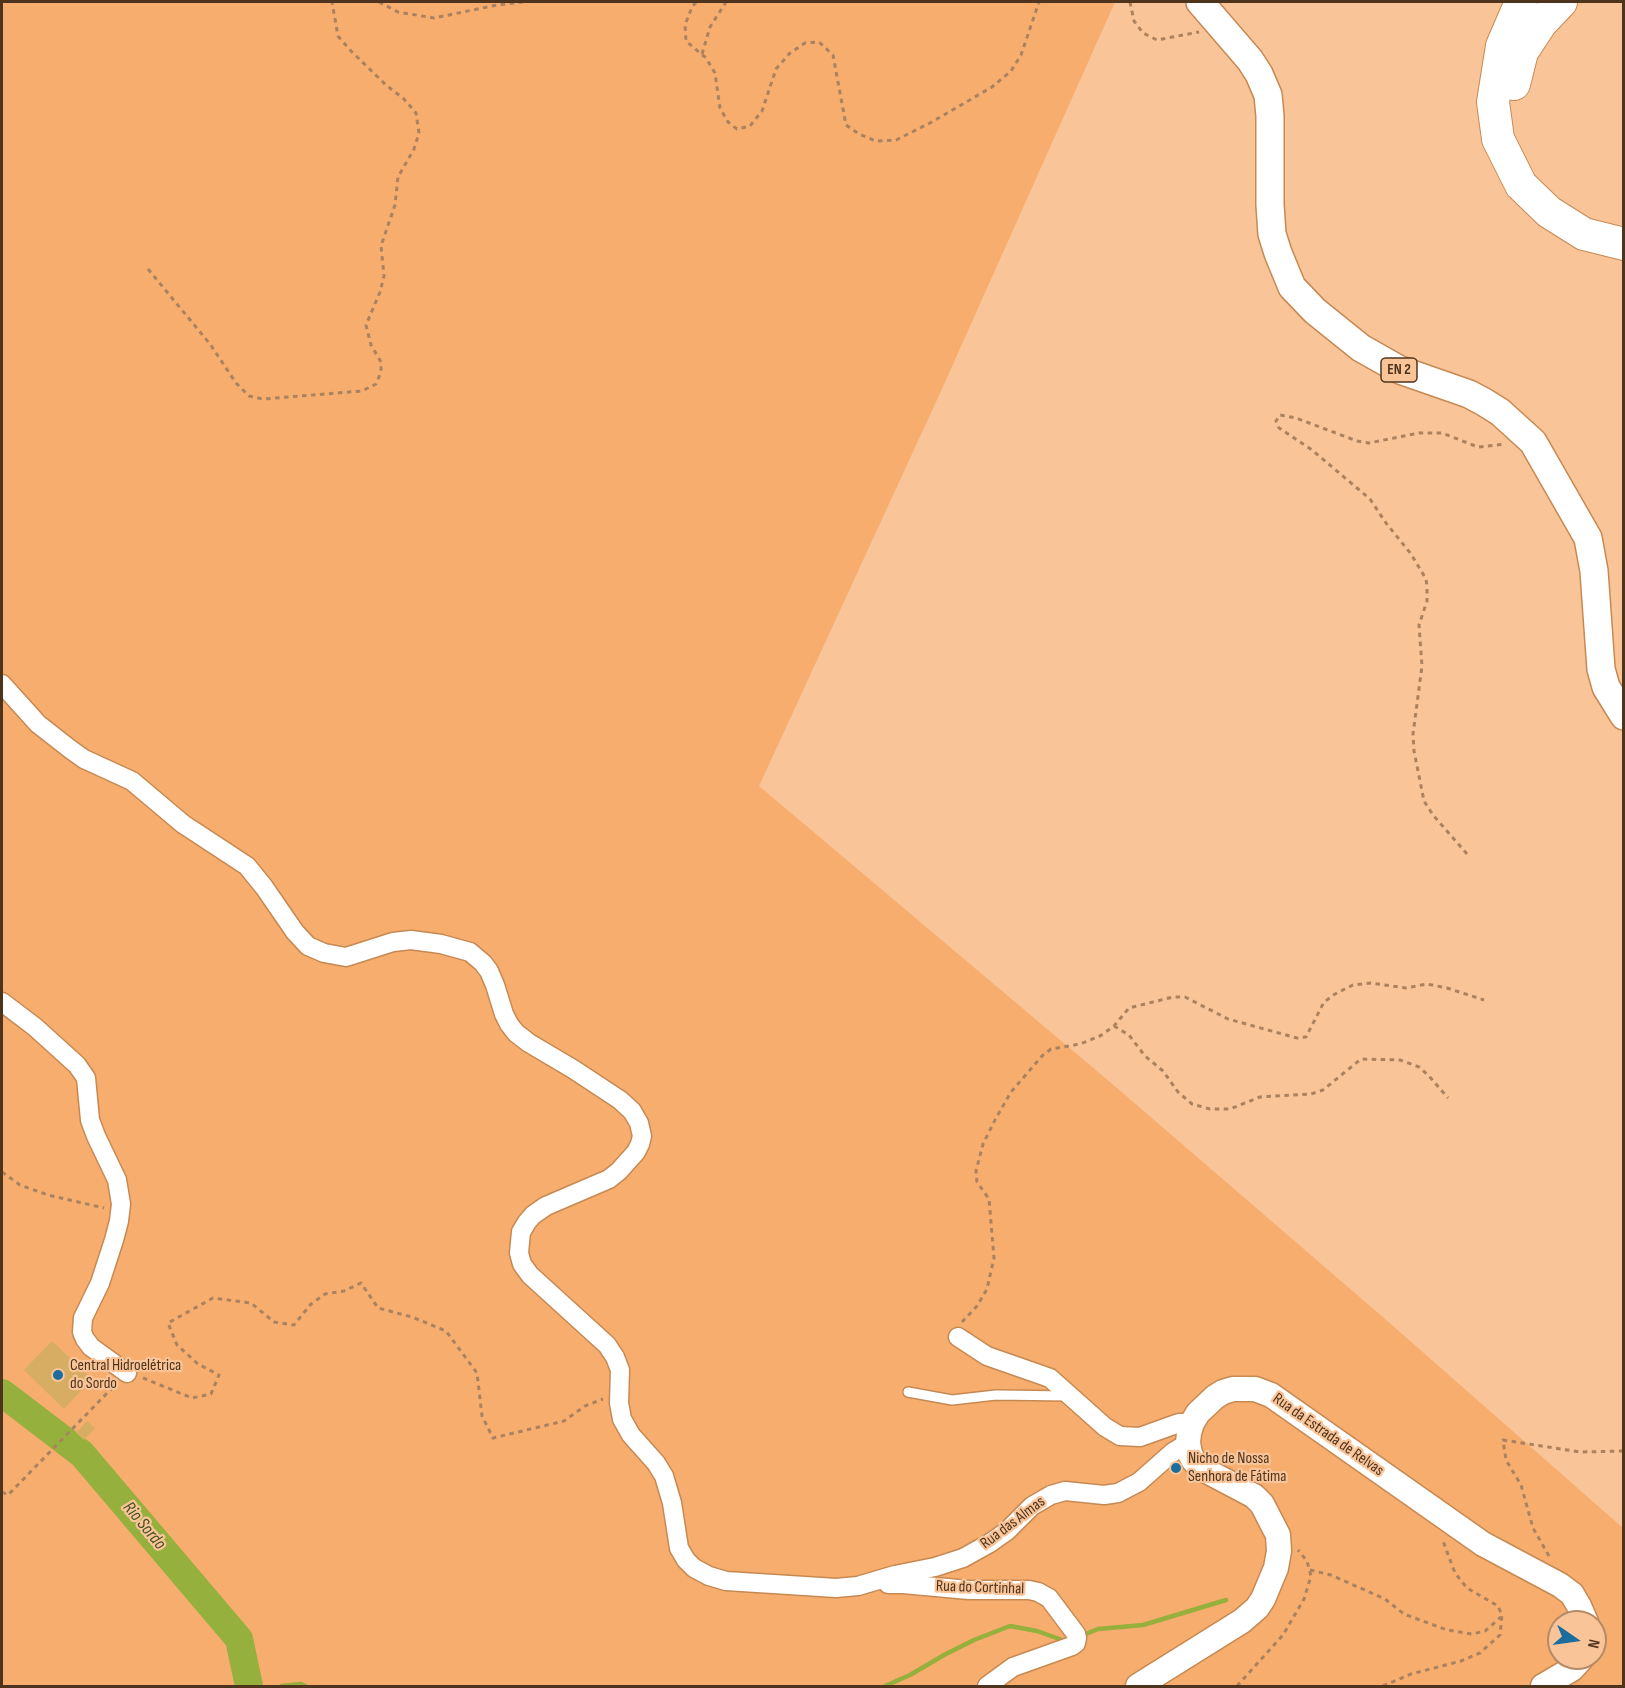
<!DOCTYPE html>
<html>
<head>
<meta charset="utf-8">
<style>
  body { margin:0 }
  #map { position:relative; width:1625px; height:1688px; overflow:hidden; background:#f9c498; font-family:"Sofia Sans Condensed",sans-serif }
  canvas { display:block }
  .frame { position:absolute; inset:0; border:3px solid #4f341d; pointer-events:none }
  .north { position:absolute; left:1547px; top:1610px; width:60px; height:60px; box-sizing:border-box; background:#f9c498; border:2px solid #b58a67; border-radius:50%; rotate:103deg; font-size:16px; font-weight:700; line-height:24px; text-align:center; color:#4f341d }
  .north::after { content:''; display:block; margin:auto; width:21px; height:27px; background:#1c6d9f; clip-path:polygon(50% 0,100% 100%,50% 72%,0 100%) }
</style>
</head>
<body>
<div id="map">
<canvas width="1625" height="1688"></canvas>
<div class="frame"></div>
<div class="north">N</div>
</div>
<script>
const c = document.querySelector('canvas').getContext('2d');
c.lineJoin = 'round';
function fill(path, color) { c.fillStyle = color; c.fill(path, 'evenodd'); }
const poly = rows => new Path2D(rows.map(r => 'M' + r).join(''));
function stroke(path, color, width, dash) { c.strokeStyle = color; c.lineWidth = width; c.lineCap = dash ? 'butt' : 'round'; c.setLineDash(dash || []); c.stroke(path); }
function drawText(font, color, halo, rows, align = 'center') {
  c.font = font + ' "Sofia Sans Condensed",sans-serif'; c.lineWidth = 4.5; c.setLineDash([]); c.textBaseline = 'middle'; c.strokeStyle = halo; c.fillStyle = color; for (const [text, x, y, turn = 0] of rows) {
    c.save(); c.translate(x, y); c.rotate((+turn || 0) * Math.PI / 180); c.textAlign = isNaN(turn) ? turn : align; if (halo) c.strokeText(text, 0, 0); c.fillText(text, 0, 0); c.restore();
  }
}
fill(poly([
  [2,2,1115,2,941,391,759,786,1117,1088,1385,1319,1623,1528,1624,1680,1621,1686,2,1686],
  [1559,1622,1595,1622,1595,1658,1559,1658]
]), '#f6ad6e');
stroke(poly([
  [1081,1636,1098,1629,1143,1625,1226,1600],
  [282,1686,301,1684,305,1686],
  [885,1686,910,1675,944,1655,974,1640,1010,1626,1037,1631,1065,1641]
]), '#96b03d', 4.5);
stroke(poly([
  [2,1393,82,1454,239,1639,249,1686]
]), '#96b03d', 28);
fill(poly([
  [52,1341,92,1379,64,1409,24,1370],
  [87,1421,95,1428,84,1440,76,1433]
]), '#d7ad63');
const lane = poly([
  [908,1392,952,1400,996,1395,1069,1396]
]);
const street = poly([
  [2,684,38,724,70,749,84,759,132,781,183,824,247,866,264,887,295,932,308,946,324,953,346,957,393,942,411,940,441,944,470,952,483,963,489,971,495,985,504,1014,509,1024,516,1033,529,1043,573,1069,620,1100,632,1111,639,1123,642,1136,640,1144,636,1152,619,1171,609,1179,546,1206,533,1215,527,1222,521,1232,519,1253,522,1264,530,1275,607,1345,615,1357,620,1370,619,1403,622,1419,631,1435,656,1463,664,1476,672,1503,679,1548,686,1560,694,1568,709,1576,726,1581,836,1588,858,1586,895,1575,935,1567,963,1558,990,1543,1007,1531,1032,1506,1051,1495,1065,1491,1104,1495,1118,1493,1139,1482,1173,1452,1188,1443],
  [2,1002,35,1027,77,1065,86,1078,90,1120,96,1136,117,1180,121,1204,119,1221,114,1240,100,1283,83,1318,82,1332,85,1339,91,1347,127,1373],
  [958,1337,987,1356,1050,1378,1105,1427,1120,1436,1140,1437,1179,1423,1192,1423],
  [888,1584,903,1584,969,1590,1029,1590,1038,1592,1049,1598,1076,1634,1077,1638,1076,1643,1072,1646,1013,1667,987,1686]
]);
const secondary = poly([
  [1138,1686,1242,1621,1257,1608,1263,1599,1276,1568,1279,1551,1278,1535,1262,1504,1254,1496,1201,1468,1194,1461,1190,1454,1188,1443,1189,1433,1192,1423,1198,1413,1215,1397,1223,1392,1233,1389,1255,1389,1271,1395,1483,1544,1560,1585,1572,1594,1579,1606,1586,1622],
  [1543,1686,1572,1669,1582,1658]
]);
const primary = poly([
  [1200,2,1250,60,1259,74,1268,95,1270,116,1270,205,1272,234,1278,253,1292,287,1315,311,1361,348,1400,370,1469,394,1484,402,1500,412,1533,442,1588,538,1594,571,1601,669,1606,687,1624,716]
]);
const highway = poly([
  [1521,2,1502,46,1493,102,1498,139,1521,185,1549,212,1584,234,1624,244],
  [1514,84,1522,52,1541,23,1561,2]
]);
stroke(lane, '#c78952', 12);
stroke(street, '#c78952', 21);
stroke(secondary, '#c78952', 27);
stroke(primary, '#c78952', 30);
stroke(highway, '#c78952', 34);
stroke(poly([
  [379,2,398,12,434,18,497,5,524,2],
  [696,2,692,7,685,25,686,41,706,58,715,73,720,108,728,122,737,129,750,126,762,111,776,69,790,53,805,43,819,42,833,55,846,125,859,134,876,141,896,140,930,123,992,87,1011,71,1021,55,1039,2],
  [1130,2,1134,21,1143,33,1157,40,1199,32],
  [702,54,710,27,726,2],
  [148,269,210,344,236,383,249,396,263,399,362,391,376,384,381,372,381,362,371,345,366,325,380,292,384,276,381,246,395,205,398,177,414,149,419,133,416,113,404,99,386,85,351,51,338,36,332,2],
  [1467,854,1433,815,1424,801,1414,751,1413,734,1422,666,1419,625,1427,601,1427,587,1426,579,1411,554,1386,523,1370,499,1312,450,1279,428,1276,421,1280,415,1296,418,1357,441,1369,443,1419,433,1442,433,1478,447,1506,444],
  [1114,1026,1129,1035,1145,1056,1163,1071,1178,1092,1192,1104,1210,1109,1230,1109,1260,1097,1311,1094,1323,1090,1361,1059,1400,1060,1419,1067,1429,1076,1448,1098],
  [2,1172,20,1185,48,1195,104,1208],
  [962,1322,977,1306,987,1289,994,1258,989,1199,977,1182,976,1171,983,1144,996,1118,1011,1092,1042,1056,1051,1049,1080,1044,1100,1036,1114,1026,1129,1008,1173,997,1185,997,1228,1019,1297,1038,1306,1037,1324,1002,1335,994,1353,985,1371,983,1406,988,1427,984,1447,988,1484,1000],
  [143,1378,192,1398,211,1394,219,1375,198,1364,177,1345,168,1323,213,1298,251,1303,274,1322,294,1325,311,1304,325,1294,344,1291,361,1283,378,1308,412,1317,446,1331,477,1373,482,1416,493,1438,564,1421,585,1406,603,1399],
  [2,1492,8,1495,115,1385],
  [1549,1556,1533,1528,1521,1485,1506,1460,1503,1440,1580,1452,1624,1451],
  [1310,1570,1331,1575,1385,1599,1404,1614,1447,1630,1472,1634,1485,1631,1501,1617],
  [1237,1686,1283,1635,1304,1599,1311,1576,1307,1561,1298,1550],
  [1383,1686,1411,1674,1461,1661,1480,1653,1500,1635,1502,1615,1498,1606,1467,1588,1455,1573,1443,1541]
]), '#ab825f', 3, [4.5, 4.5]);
stroke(lane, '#fff', 9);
stroke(street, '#fff', 18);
stroke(secondary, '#fff', 24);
stroke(primary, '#fff', 27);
stroke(highway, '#fff', 32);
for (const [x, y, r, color] of [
  [58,1375,6,"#1c6d9f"],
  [1176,1468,6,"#1c6d9f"]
]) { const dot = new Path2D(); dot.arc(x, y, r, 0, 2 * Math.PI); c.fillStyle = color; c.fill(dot); stroke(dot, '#f9c498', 2); }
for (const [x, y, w] of [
  [1399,370,36]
]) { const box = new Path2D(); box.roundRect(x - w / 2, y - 12, w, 24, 4.5); c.fillStyle = '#f9c498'; c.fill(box); stroke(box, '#4f341d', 1.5); }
drawText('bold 15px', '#4f341d', null, [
  ["EN 2",1399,370]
]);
drawText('16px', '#4f341d', '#f9c498', [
  ["Central Hidroelétrica",70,1366],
  ["do Sordo",70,1384],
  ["Nicho de Nossa",1188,1459],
  ["Senhora de Fátima",1188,1477]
], 'left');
drawText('16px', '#4f341d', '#f9c498', [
  ["Rua da Estrada de Relvas",1328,1435,35],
  ["Rua das Almas",1013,1523,-37],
  ["Rua do Cortinhal",980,1588,2]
]);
drawText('italic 18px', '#465124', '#f9c498', [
  ["Rio Sordo",144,1526,50]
]);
</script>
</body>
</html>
